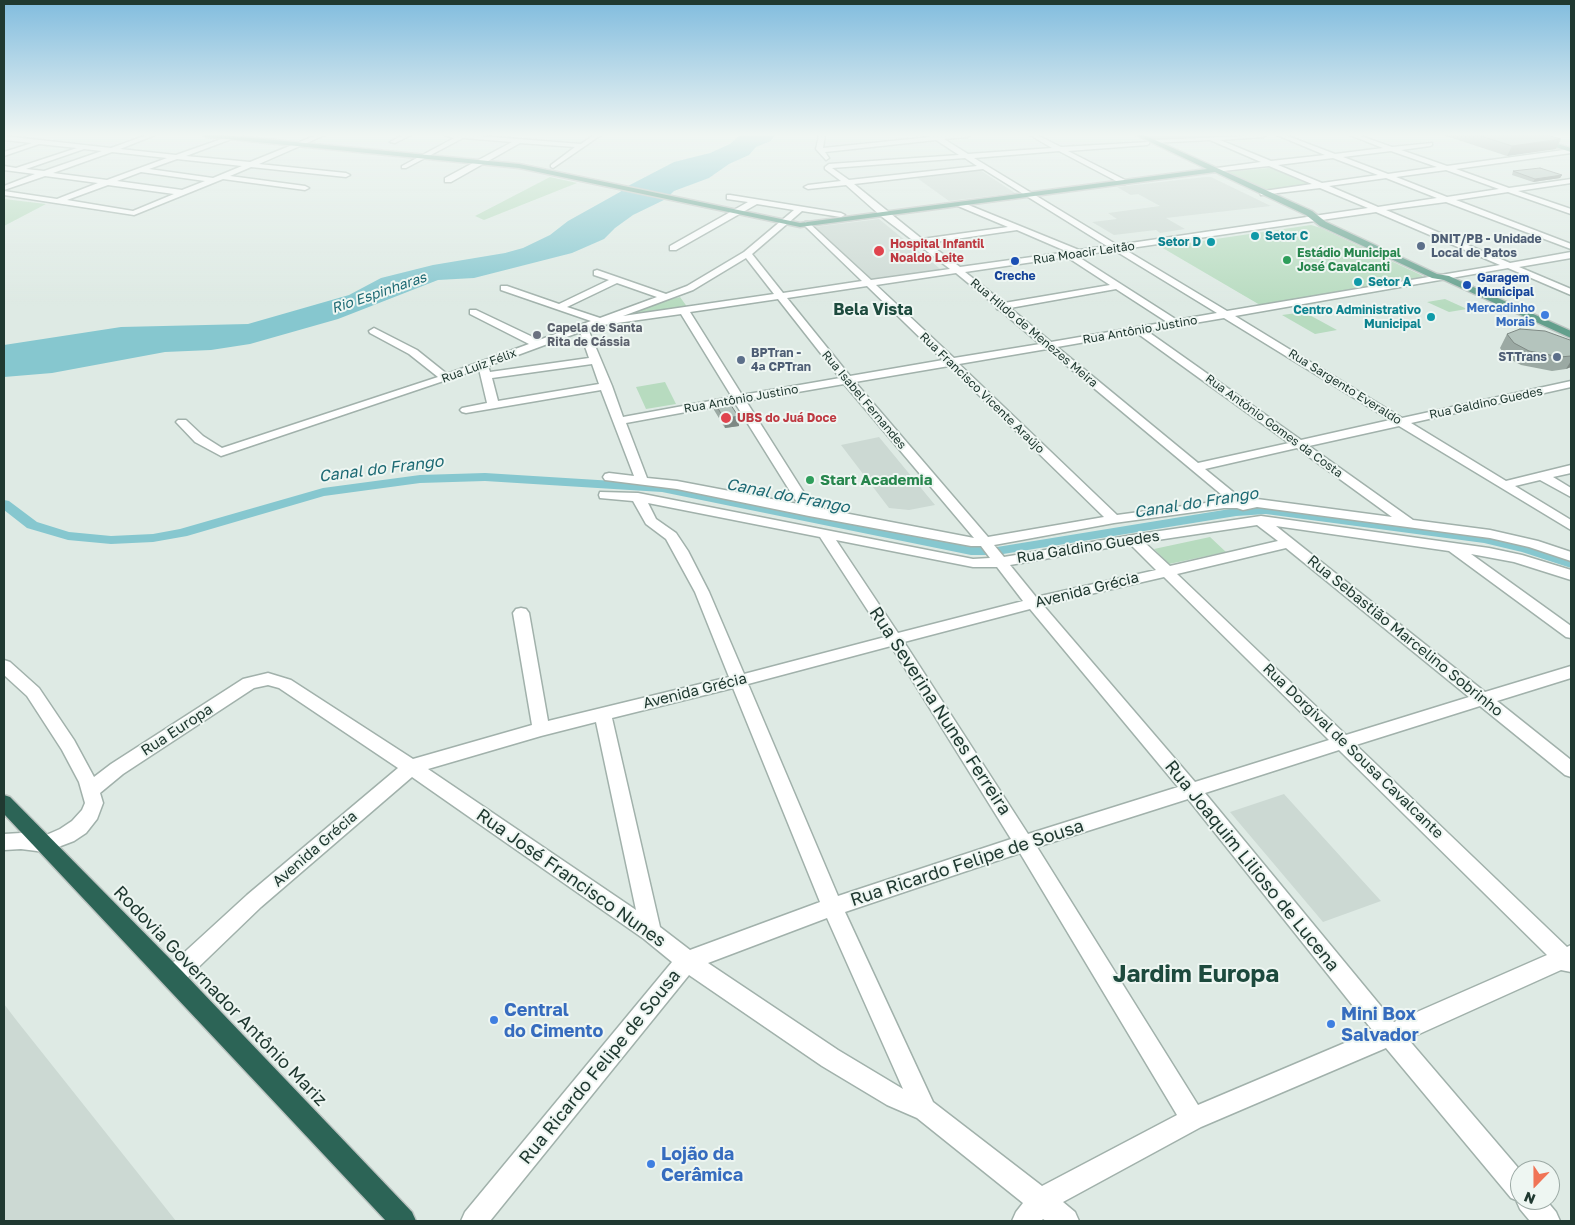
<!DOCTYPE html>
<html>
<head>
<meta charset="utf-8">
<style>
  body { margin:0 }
  #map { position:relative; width:1575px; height:1225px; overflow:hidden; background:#deeae4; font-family:"Golos Text",sans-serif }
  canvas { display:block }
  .frame { position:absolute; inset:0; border:5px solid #203931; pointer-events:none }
  .north { position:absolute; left:1510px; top:1160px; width:50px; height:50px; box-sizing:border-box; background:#eef6f2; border:1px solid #9caaa5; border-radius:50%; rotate:202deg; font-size:14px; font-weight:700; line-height:20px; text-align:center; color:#203931 }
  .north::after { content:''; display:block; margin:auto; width:18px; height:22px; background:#f07456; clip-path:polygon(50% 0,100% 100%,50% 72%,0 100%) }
</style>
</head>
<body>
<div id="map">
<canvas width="1575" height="1225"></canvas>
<div class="frame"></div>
<div class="north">N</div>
</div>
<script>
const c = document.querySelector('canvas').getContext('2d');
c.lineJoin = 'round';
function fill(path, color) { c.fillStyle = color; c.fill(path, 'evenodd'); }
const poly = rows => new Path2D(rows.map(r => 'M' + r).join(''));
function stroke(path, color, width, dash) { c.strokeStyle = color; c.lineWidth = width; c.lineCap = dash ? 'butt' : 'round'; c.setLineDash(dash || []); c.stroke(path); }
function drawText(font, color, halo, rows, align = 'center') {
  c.font = font + ' "Golos Text",sans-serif'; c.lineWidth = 4; c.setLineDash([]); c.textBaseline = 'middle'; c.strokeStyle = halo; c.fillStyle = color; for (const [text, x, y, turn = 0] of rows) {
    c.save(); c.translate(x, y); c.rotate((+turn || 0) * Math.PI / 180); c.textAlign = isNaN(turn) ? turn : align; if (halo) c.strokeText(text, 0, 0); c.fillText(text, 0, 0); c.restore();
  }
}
fill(poly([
  [980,170,1015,193,949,201,917,178],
  [1205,177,1211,177,1271,206,1166,218,1185,229,1160,233,1156,230,1114,235,1092,222,1117,219,1108,213,1160,206,1138,194,1131,195,1117,187],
  [879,219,944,272,872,282,814,227],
  [879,437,935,505,909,510,889,508,841,445],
  [1284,794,1360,878,1381,901,1323,922,1230,812],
  [4,1004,17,1021,176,1221,4,1221]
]), '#ccd9d3');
fill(poly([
  [1144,135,1250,135,1158,141],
  [1268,168,1271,168,1309,184,1267,191,1226,172],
  [550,177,577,183,484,220,475,216],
  [4,199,46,204,4,226],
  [1311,225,1321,228,1423,276,1421,278,1260,305,1161,247],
  [680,297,688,308,621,317,666,300],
  [1445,299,1467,309,1449,312,1427,302],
  [1304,312,1337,330,1315,334,1282,315],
  [665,382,676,404,646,409,636,387],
  [1210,537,1226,552,1169,564,1154,549]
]), '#b7dbbf');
fill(poly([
  [740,135,775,135,771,141,756,147,749,155,729,164,709,178,674,191,666,199,633,215,615,228,604,239,572,253,474,278,438,280,338,319,250,344,211,350,165,352,52,373,4,377,4,345,121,327,248,324,349,295,381,278,433,265,505,253,523,248,550,235,568,221,620,192,626,187,674,162,710,153,730,144]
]), '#86c7cf');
fill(poly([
  [485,473,662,484,971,547,997,547,1236,508,1266,506,1484,535,1531,545,1571,559,1571,568,1522,552,1484,543,1266,514,1236,516,997,555,971,555,662,492,485,481,420,483,324,496,187,536,153,542,111,544,68,540,27,528,4,510,4,500,9,501,37,522,69,532,111,536,153,534,180,529,323,488,420,475,485,473]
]), '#86c7cf');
const minor = poly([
  [147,135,155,135,120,149,176,155,233,135,242,135,186,156,250,162,317,135,325,135,259,164,346,173,350,175,346,177,251,167,230,176,305,186,309,188,305,190,223,179,134,215,4,195,4,191,57,199,98,183,45,176,4,190,4,186,35,174,4,170,4,166,16,168,77,148,39,144,4,156,4,152,32,143,4,140,4,136,111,148,147,135],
  [84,149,102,151,44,171,26,169,84,149],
  [112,152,167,158,107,180,53,173,112,152],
  [177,159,242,166,213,178,149,169,177,159],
  [141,172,205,181,182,190,117,181,141,172],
  [108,185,174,194,133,211,67,200,108,185],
  [403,135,411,135,395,143,390,142,403,135],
  [444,135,468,135,581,144,594,135,601,135,553,168,551,167,551,165,575,147,520,143,451,182,445,182,445,178,512,142,463,138,406,168,402,168,402,166,454,138,444,135],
  [819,135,825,135,823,148,930,137,929,135,970,135,967,137,944,139,968,154,1052,148,1030,135,1037,135,1061,147,1149,142,1149,144,1147,145,1068,151,1125,180,1125,184,1122,184,1059,151,974,158,1117,245,1368,208,1320,188,1261,195,1260,193,1264,191,1312,184,1269,166,1214,172,1214,168,1217,168,1261,162,1210,140,1153,143,1153,141,1155,140,1266,135,1263,137,1220,140,1271,161,1325,155,1277,135,1285,135,1335,154,1383,148,1350,135,1358,135,1392,147,1432,143,1432,145,1430,146,1401,150,1447,166,1571,149,1571,153,1456,169,1509,188,1571,179,1571,183,1518,191,1571,209,1571,214,1508,192,1456,200,1571,244,1571,249,1446,202,1386,210,1510,263,1571,252,1571,258,1519,267,1571,289,1571,295,1508,268,1235,316,1402,418,1571,381,1571,387,1411,423,1506,481,1571,465,1571,473,1553,477,1571,488,1571,497,1540,480,1515,486,1571,520,1571,530,1399,426,1309,446,1413,520,1490,530,1538,541,1571,552,1571,561,1529,547,1490,538,1257,507,1243,510,1237,508,1224,508,1114,523,994,545,1004,557,1133,535,1261,516,1489,548,1522,555,1571,570,1571,580,1514,562,1471,554,1571,626,1571,638,1566,637,1449,551,1276,526,1485,692,1571,666,1571,678,1497,701,1571,760,1571,777,1565,775,1480,706,1356,745,1567,947,1571,945,1571,972,1561,970,1408,1039,1520,1170,1520,1200,1546,1200,1556,1212,1560,1221,1530,1221,1520,1209,1516,1200,1511,1198,1386,1048,1201,1127,1063,1202,1075,1212,1079,1221,1046,1221,1043,1219,1041,1221,1012,1221,1016,1212,1023,1203,917,1118,887,1105,822,1066,689,975,490,1221,461,1221,465,1212,672,962,644,939,412,777,261,907,181,984,173,987,165,984,162,977,165,970,247,895,398,768,279,688,268,685,254,688,123,774,100,793,103,803,97,819,86,833,74,841,45,852,21,849,4,850,4,834,21,833,44,836,60,829,72,821,82,810,85,803,79,782,62,750,27,696,4,675,4,660,10,662,39,688,74,740,94,777,111,764,243,679,268,673,291,680,413,759,532,725,513,613,516,609,521,608,526,609,529,613,548,721,729,677,695,592,666,539,646,524,633,501,600,498,599,495,600,492,638,493,973,559,990,558,981,546,971,546,809,516,677,489,605,480,603,477,605,474,609,473,634,476,601,390,466,413,462,412,460,410,462,408,487,403,479,369,221,456,195,442,176,422,178,420,186,420,203,436,222,448,438,377,409,354,370,333,369,331,374,328,417,350,447,374,529,344,470,314,470,310,476,310,539,340,591,321,501,290,501,286,507,286,559,304,609,280,594,275,594,271,597,270,666,294,687,286,744,252,794,210,757,204,676,250,670,250,670,246,748,202,727,199,727,195,730,195,841,213,845,215,841,217,802,211,752,254,783,293,862,281,805,226,805,222,808,222,871,280,950,269,881,216,846,185,808,189,804,187,808,185,841,181,825,169,825,167,829,164,959,155,936,140,825,152,829,158,826,160,816,149,819,135],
  [1391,151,1437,167,1388,174,1343,157,1391,151],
  [965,158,977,166,849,180,832,168,965,158],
  [1333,158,1378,175,1322,183,1278,165,1333,158],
  [983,169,1107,246,1079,250,961,202,957,204,958,206,1008,227,922,239,854,184,983,169],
  [1446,170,1499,189,1447,197,1396,177,1446,170],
  [1386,178,1437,198,1378,207,1329,186,1386,178],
  [1376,212,1500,265,1227,311,1124,249,1376,212],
  [1017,230,1068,252,960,267,928,243,1017,230],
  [1114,250,1217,313,1177,320,1077,256,1114,250],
  [1067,257,1110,285,1004,303,965,272,1067,257],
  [746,258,774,294,623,316,693,290,746,258],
  [956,273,996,306,997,309,1000,310,1040,344,954,358,876,285,956,273],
  [617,283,657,297,600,318,567,307,617,283],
  [867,286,943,360,850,376,787,298,867,286],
  [1116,289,1167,322,1051,342,1010,308,1116,289],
  [778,299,840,378,742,395,690,312,778,299],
  [681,314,732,397,623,417,612,386,588,329,596,326,681,314],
  [1224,318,1390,420,1301,440,1147,331,1224,318],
  [580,332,589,358,490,372,488,366,580,332],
  [1137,333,1289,443,1198,463,1057,347,1137,333],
  [1047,349,1228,500,1117,515,959,364,1047,349],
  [592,364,599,384,498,401,492,378,592,364],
  [949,366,1104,517,988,537,855,382,949,366],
  [844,384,974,538,813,507,746,401,844,384],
  [735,403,798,504,677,481,647,478,626,423,735,403],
  [1297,448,1392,517,1257,499,1243,500,1205,469,1297,448],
  [648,503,820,537,885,637,744,674,709,592,688,551,676,533,656,519,648,503],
  [1257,525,1278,541,1170,566,1144,542,1257,525],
  [836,540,973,567,997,567,1023,601,898,633,836,540],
  [1130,544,1156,570,1036,597,1010,565,1130,544],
  [1286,548,1469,697,1346,735,1177,574,1286,548],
  [1164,577,1329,740,1195,782,1043,605,1164,577],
  [1030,609,1178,787,1028,834,904,642,1030,609],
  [891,646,1011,839,838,896,748,684,891,646],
  [733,688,820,902,690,950,660,927,612,718,733,688],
  [596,722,636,910,428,769,541,736,596,722],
  [1339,750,1547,955,1394,1022,1205,793,1339,750],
  [1188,799,1373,1031,1198,1105,1037,847,1188,799],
  [1020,853,1177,1115,1042,1186,933,1102,845,912,1020,853],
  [827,918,903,1089,838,1050,708,963,827,918]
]);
const major = poly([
  [203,135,223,135,519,164,800,223,1207,169,1136,135,1144,135,1312,211,1326,222,1437,274,1449,276,1571,331,1571,338,1444,280,1432,278,1320,226,1306,215,1215,172,800,227,519,168,206,137,203,135],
  [1518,135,1527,135,1571,148,1571,152,1518,135]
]);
const highway = poly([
  [4,795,10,797,181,970,412,1212,416,1221,386,1221,4,814,4,795]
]);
stroke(minor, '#a1b1ab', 3);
stroke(major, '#bcc4c1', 3);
stroke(highway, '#bcc4c1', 3);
fill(minor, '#fff');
fill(major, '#639f8c');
fill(highway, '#2c6456');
fill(poly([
  [1443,135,1547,135,1556,149,1507,156],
  [1513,171,1562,175,1560,178,1533,182,1512,175],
  [1507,334,1571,341,1571,367,1566,369,1552,371,1521,365,1506,357,1500,348],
  [714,401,738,416,739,426,725,428,714,410]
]), '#9ba9a3');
fill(poly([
  [1561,139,1556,149,1507,156,1512,146],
  [1562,175,1560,178,1533,182,1535,179],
  [1571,361,1571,367,1566,369],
  [738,416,739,426,725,428,724,419]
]), '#7e8984');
const building = poly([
  [1478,135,1547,135,1561,139,1512,146,1478,135],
  [1540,168,1562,175,1535,179,1513,171,1540,168],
  [1520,329,1545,331,1570,340,1571,341,1571,356,1560,357,1529,351,1514,343,1507,334,1520,329],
  [727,399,738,416,724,419,714,401,727,399]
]);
fill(building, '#b4c4bd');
stroke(building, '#7e8984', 1);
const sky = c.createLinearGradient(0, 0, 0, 306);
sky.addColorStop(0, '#81bcde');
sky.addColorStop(0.44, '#f0f6f3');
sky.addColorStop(1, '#f0f6f300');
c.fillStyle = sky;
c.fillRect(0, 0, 1575, 306);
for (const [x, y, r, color] of [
  [1255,236,5,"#0f9aa8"],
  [1211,242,5,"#0f9aa8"],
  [1421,246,5,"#5c6f8a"],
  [879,251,6,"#e0444e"],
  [1287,260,5,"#2e9e5b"],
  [1015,261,5,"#1a4fb4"],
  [1358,282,5,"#0f9aa8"],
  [1467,285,5,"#1a4fb4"],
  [1545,315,5,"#3f7fe0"],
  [1431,317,5,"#0f9aa8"],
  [537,335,5,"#6b7280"],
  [1557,357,5,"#5c6f8a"],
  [741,360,5,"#5c6f8a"],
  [726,418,6,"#e0444e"],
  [810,480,5,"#2e9e5b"],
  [494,1020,5,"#3f7fe0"],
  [1331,1024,5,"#3f7fe0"],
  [651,1164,5,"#3f7fe0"]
]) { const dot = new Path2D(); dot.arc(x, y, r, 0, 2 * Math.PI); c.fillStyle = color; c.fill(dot); stroke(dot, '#eef6f2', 2); }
drawText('bold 12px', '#0d838f', '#eef6f2', [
  ["Setor C",1265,236],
  ["Setor D",1201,242,"right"],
  ["Setor A",1368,282],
  ["Centro Administrativo",1421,310,"right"],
  ["Municipal",1421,324,"right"]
], 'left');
drawText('bold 12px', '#4e5e75', '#eef6f2', [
  ["DNIT/PB - Unidade",1431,239],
  ["Local de Patos",1431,253],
  ["BPTran -",751,353],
  ["4ª CPTran",751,367],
  ["STTrans",1547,357,"right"]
], 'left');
drawText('bold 12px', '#be3a42', '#eef6f2', [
  ["Hospital Infantil",890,244],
  ["Noaldo Leite",890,258],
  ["UBS do Juá Doce",737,418]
], 'left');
drawText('12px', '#203931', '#eef6f2', [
  ["Rua Moacir Leitão",1084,253,-8],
  ["Rua Antônio Justino",1140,330,-10],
  ["Rua Hildo de Menezes Meira",1034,333,40],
  ["Rua Luiz Félix",479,366,-20],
  ["Rua Sargento Everaldo",1345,387,32],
  ["Rua Francisco Vicente Araújo",982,393,44],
  ["Rua Antônio Justino",741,399,-10],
  ["Rua Isabel Fernandes",864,400,50],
  ["Rua Galdino Guedes",1486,403,-12],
  ["Rua António Gomes da Costa",1274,426,36]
]);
drawText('bold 12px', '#27864d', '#eef6f2', [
  ["Estádio Municipal",1297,253],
  ["José Cavalcanti",1297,267]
], 'left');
drawText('bold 12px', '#164399', '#eef6f2', [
  ["Creche",1015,276],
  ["Garagem",1477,278,"left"],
  ["Municipal",1477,292,"left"]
]);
drawText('bold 12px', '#366cbe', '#eef6f2', [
  ["Mercadinho",1535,308],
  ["Morais",1535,322]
], 'right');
drawText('bold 12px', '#5b616d', '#eef6f2', [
  ["Capela de Santa",547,328],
  ["Rita de Cássia",547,342]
], 'left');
drawText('italic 14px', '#1c6973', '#eef6f2', [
  ["Rio Espinharas",379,293,-19]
]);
drawText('bold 15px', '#27864d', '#eef6f2', [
  ["Start Academia",820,480]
], 'left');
drawText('15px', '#203931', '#eef6f2', [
  ["Rua Galdino Guedes",1088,547,-9],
  ["Avenida Grécia",1087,590,-14],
  ["Rua Sebastião Marcelino Sobrinho",1405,636,39],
  ["Avenida Grécia",695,691,-14],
  ["Rua Europa",177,730,-33],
  ["Rua Dorgival de Sousa Cavalcante",1353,751,44],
  ["Avenida Grécia",315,849,-41]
]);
drawText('bold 16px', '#1d4a3d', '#eef6f2', [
  ["Bela Vista",873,310]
]);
drawText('italic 16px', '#1c6973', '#eef6f2', [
  ["Canal do Frango",381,469,-7],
  ["Canal do Frango",788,496,11],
  ["Canal do Frango",1196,503,-9]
]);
drawText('18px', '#203931', '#eef6f2', [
  ["Rua Severina Nunes Ferreira",940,711,57],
  ["Rua Ricardo Felipe de Sousa",967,863,-18],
  ["Rua Joaquim Lilioso de Lucena",1252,866,51],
  ["Rua José Francisco Nunes",571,878,35],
  ["Rodovia Governador Antônio Mariz",220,996,46],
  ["Rua Ricardo Felipe de Sousa",600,1067,-51]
]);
drawText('bold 18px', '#366cbe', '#eef6f2', [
  ["Central",504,1010],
  ["do Cimento",504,1031],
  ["Mini Box",1341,1014],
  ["Salvador",1341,1035],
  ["Lojão da",661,1154],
  ["Cerâmica",661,1175]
], 'left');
drawText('bold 24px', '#1d4a3d', '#eef6f2', [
  ["Jardim Europa",1196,974]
]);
</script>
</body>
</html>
